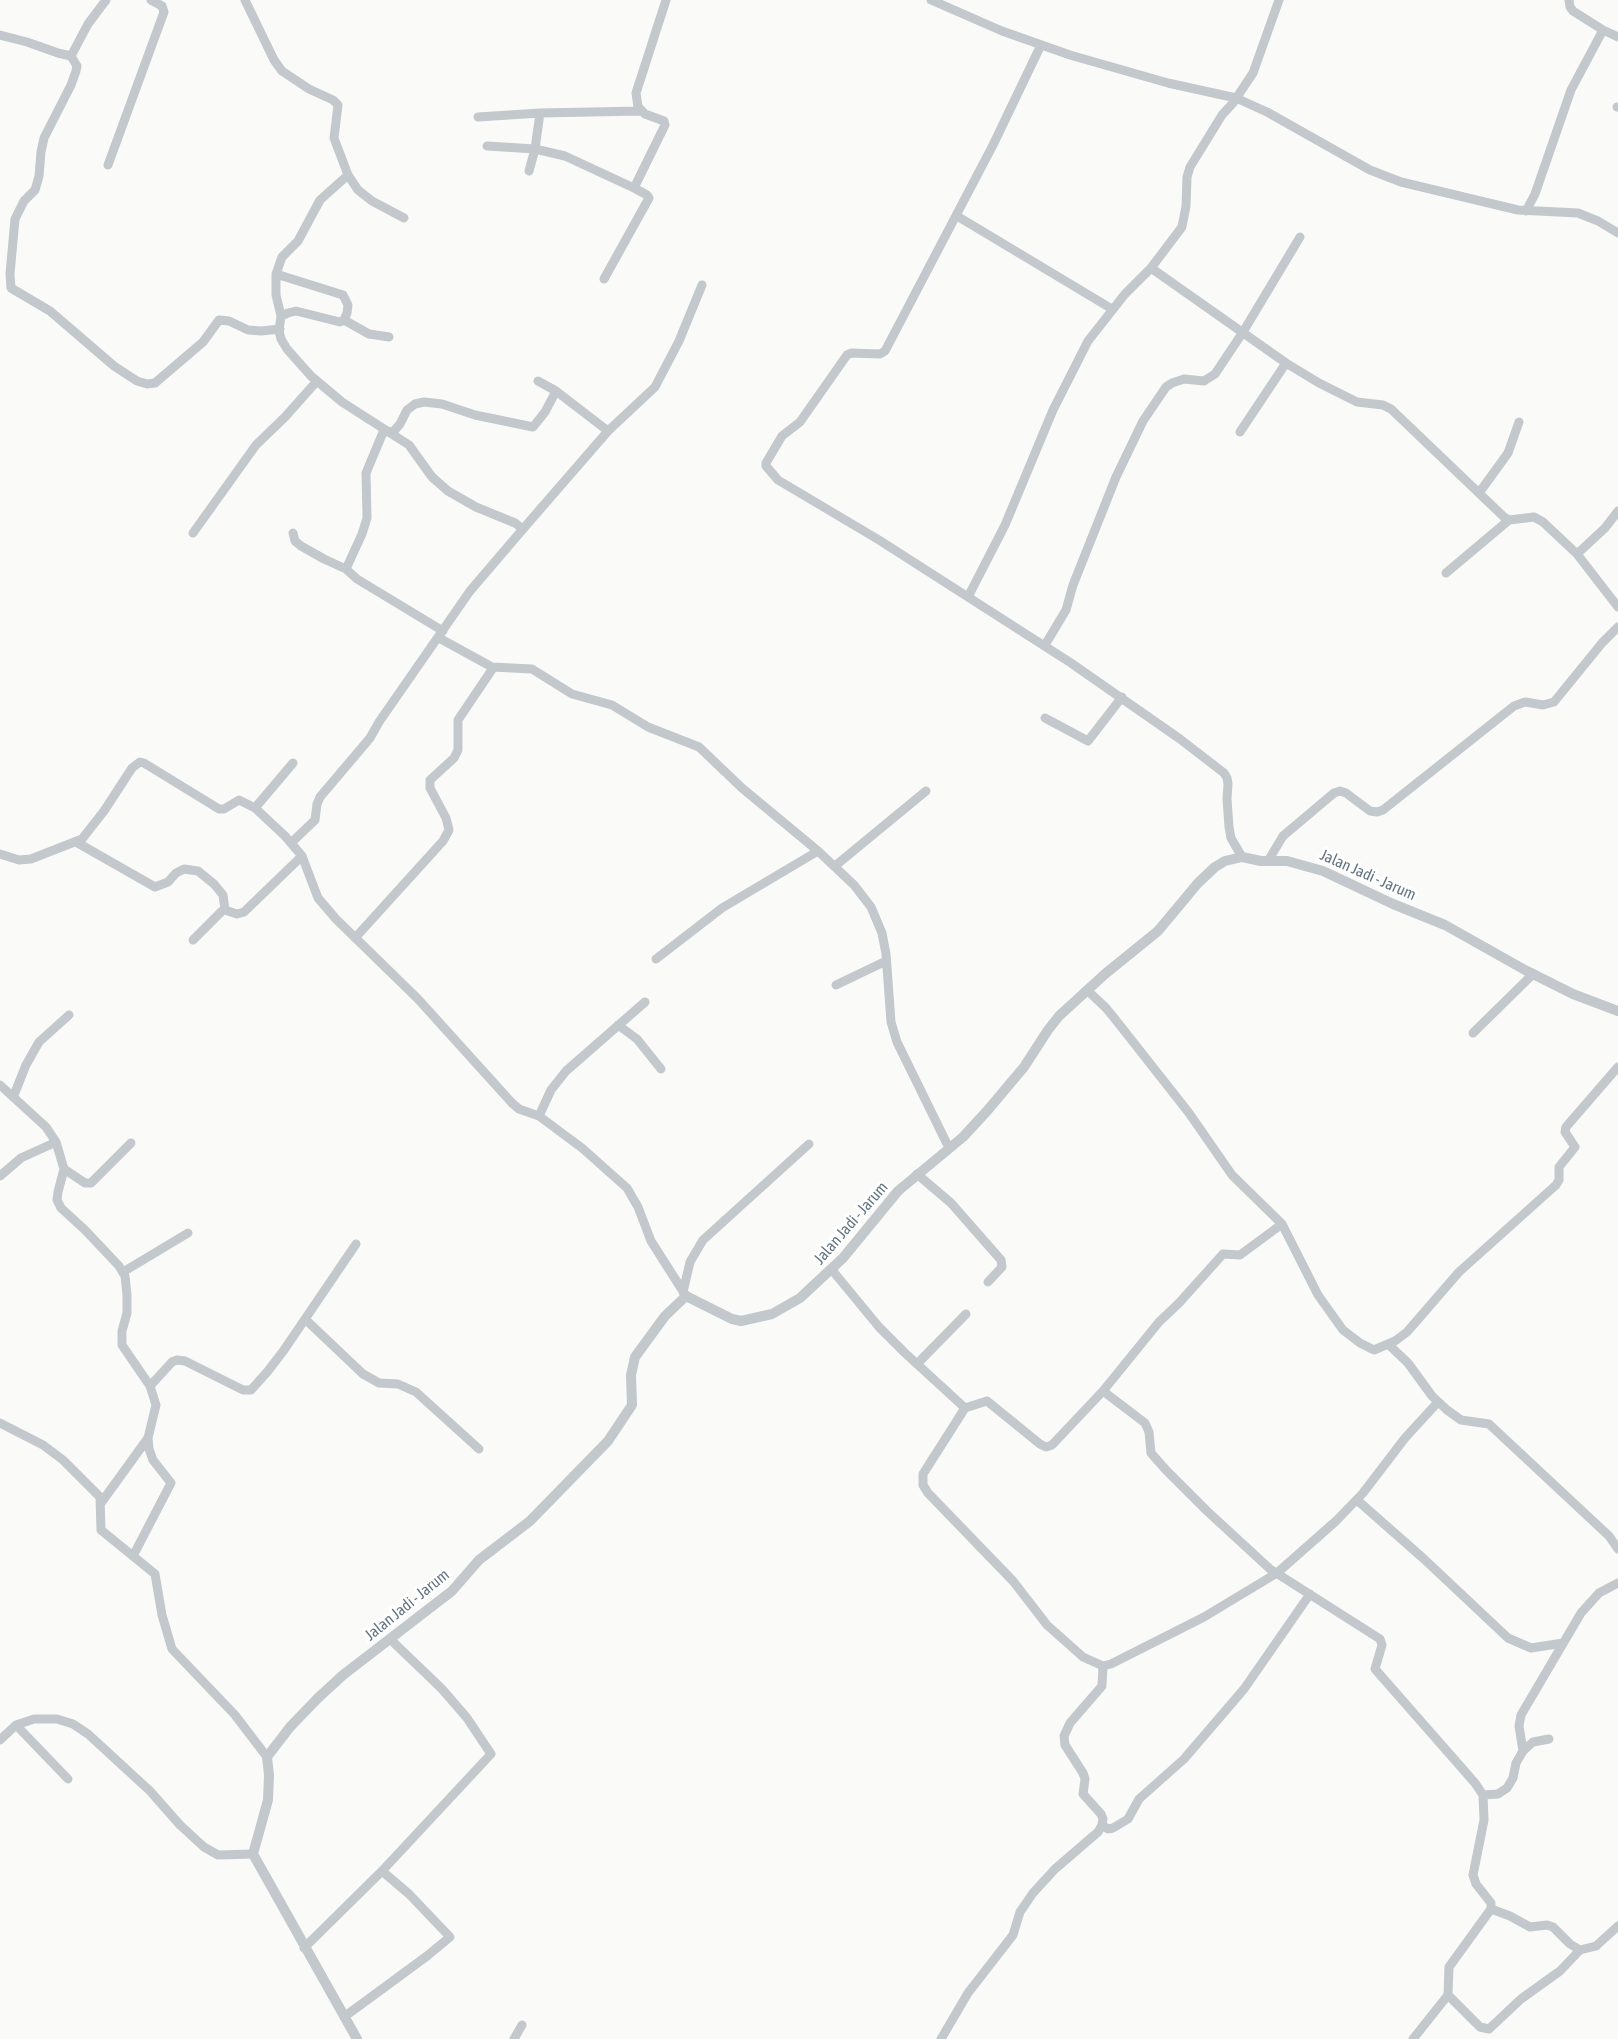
<!DOCTYPE html>
<html>
<head>
<meta charset="utf-8">
<style>
  body { margin:0 }
  canvas { display:block; background:#fafaf8 }
</style>
</head>
<body>
<canvas width="1618" height="2039"></canvas>
<script>
const c = document.querySelector('canvas').getContext('2d');
c.lineJoin = 'round';
const poly = rows => new Path2D(rows.map(r => 'M' + r).join(''));
function stroke(path, color, width, dash) { c.strokeStyle = color; c.lineWidth = width; c.lineCap = dash ? 'butt' : 'round'; c.setLineDash(dash || []); c.stroke(path); }
function drawText(font, color, halo, rows, align = 'center') {
  c.font = font + ' "Asap Condensed",sans-serif'; c.lineWidth = 6; c.setLineDash([]); c.textBaseline = 'middle'; c.strokeStyle = halo; c.fillStyle = color; for (const [text, x, y, turn = 0] of rows) {
    c.save(); c.translate(x, y); c.rotate((+turn || 0) * Math.PI / 180); c.textAlign = isNaN(turn) ? turn : align; if (halo) c.strokeText(text, 0, 0); c.fillText(text, 0, 0); c.restore();
  }
}
stroke(poly([
  [245,0,274,60,282,71,309,89,333,100,338,105,334,138,348,175,320,200,298,241,282,257,276,274,343,295,348,305,347,313,344,320,340,322,296,311,288,313,281,316,279,331,281,339,287,349,311,376,342,402,409,445,432,477,448,491,476,507,515,523,523,529,470,591,379,722,370,738,320,797,317,804,315,820,291,843],
  [931,0,1002,31,1070,55,1168,83,1236,98,1267,112,1370,170,1401,182,1518,210,1578,213,1598,221,1618,233],
  [1279,0,1253,73,1233,103,1222,115,1190,167,1187,177,1186,206,1182,227,1151,268,1286,363,1319,383,1357,402,1383,405,1391,409,1504,517,1509,520,1534,517,1543,522,1577,554,1618,607],
  [1569,0,1570,7,1573,11,1603,30],
  [0,35,27,42,58,53,71,56,88,24,106,0],
  [1041,45,993,145,885,351,880,354,851,353,847,355,800,422,782,436,766,463,766,466,778,480,879,540,1071,663,1180,739,1224,773,1227,778,1228,784,1227,799,1229,827,1231,838,1242,857],
  [71,56,77,66,76,71,71,85,44,138,41,152,39,176,35,190,24,201,15,219,10,274,11,288,50,311,114,366,137,381,147,384,155,383,203,342,219,320,229,321,248,330,261,331,280,329],
  [1617,107,1618,107],
  [540,113,641,111],
  [478,117,540,113,535,149,529,171],
  [487,146,535,149,565,156,634,188],
  [108,165,164,12,162,6,151,0],
  [348,175,358,190,372,201,404,218],
  [1526,211,1535,194,1571,90,1603,30,1618,37],
  [957,216,1112,309],
  [276,274,276,295,281,316],
  [604,279,649,198,647,195,634,188,665,125,664,121,645,114,638,107,636,93,666,0],
  [344,320,369,334,389,337],
  [384,430,366,473,367,518,362,534,346,569,357,579,443,631],
  [608,431,655,387,679,341,702,285],
  [388,432,394,431,400,424,407,410,415,404,424,402,442,404,475,415,533,427,545,412,556,391],
  [1240,432,1286,363],
  [1479,493,1508,453,1519,422],
  [523,529,608,431,556,391,538,381],
  [193,533,256,445,285,417,317,381],
  [293,533,295,541,301,546,324,559,346,569],
  [1577,554,1605,528,1618,511],
  [1446,573,1509,520],
  [968,597,1005,525,1053,410,1088,341,1125,294,1151,268],
  [439,638,492,667,532,669,572,694,612,705,648,727,699,747,742,788,818,851,854,885,871,907,882,933,886,954,891,1022,897,1042,949,1148],
  [1045,645,1066,610,1073,585,1116,477,1143,421,1166,387,1172,383,1184,379,1204,381,1215,374,1243,332,1300,237],
  [1045,718,1088,741,1122,697],
  [255,808,293,763],
  [76,842,155,887,168,882,176,873,184,869,198,871,214,884,223,895,225,910],
  [0,854,19,860,31,859,82,839,104,811,132,768,140,762,144,763,219,809,224,809,239,800,255,808,285,836,302,856,318,898,336,919,418,999,512,1103,519,1109,539,1116,582,1148,627,1188,638,1207,651,1241,686,1296],
  [1268,861,1283,836,1334,793,1340,791,1346,793,1370,811,1377,812,1383,810,1514,706,1525,702,1543,705,1554,702,1602,643,1618,627],
  [835,866,926,791],
  [355,938,443,841,449,830,446,818,430,788,430,780,454,758,458,750,458,720,493,668],
  [193,940,222,911,225,910,237,914,244,912,302,856],
  [656,959,722,908,818,851],
  [836,985,886,961],
  [1087,990,1106,1008,1115,1019,1189,1113,1232,1175,1282,1224,1318,1295,1343,1330,1360,1343,1374,1350,1395,1341,1407,1332,1459,1272,1556,1185,1559,1180,1559,1167,1575,1147,1565,1132,1566,1127,1618,1067],
  [618,1025,637,1039,661,1069],
  [1473,1033,1533,974],
  [0,1085,46,1127,56,1142,64,1169,58,1192,57,1200,61,1208,85,1230,119,1266,125,1276,127,1295,127,1313,122,1331,122,1345,150,1386,172,1362,177,1360,185,1361,243,1390,251,1390,268,1371,284,1350,356,1244],
  [14,1095,26,1065,39,1042,69,1015],
  [539,1116,551,1090,566,1071,645,1002],
  [64,1169,85,1183,91,1183,131,1143],
  [917,1174,951,1203,1001,1260,1002,1267,988,1282],
  [0,1176,21,1158,56,1142],
  [832,1270,879,1327,905,1353,965,1408,923,1474,923,1485,928,1493,1013,1581,1047,1625,1083,1657,1103,1666,1111,1664,1204,1617,1277,1573,1336,1521,1363,1493,1405,1438,1438,1402],
  [123,1272,188,1233],
  [683,1292,690,1262,703,1240,809,1144],
  [305,1319,363,1374,379,1383,398,1384,416,1392,479,1449],
  [1388,1344,1408,1363,1432,1396,1447,1410,1461,1420,1489,1424,1609,1536,1618,1549],
  [917,1364,966,1314],
  [1103,1391,1145,1423,1149,1432,1151,1453,1166,1470,1207,1511,1270,1569,1380,1639,1382,1645,1375,1669,1475,1783,1483,1795,1484,1820,1473,1875,1476,1884,1491,1903,1491,1909,1449,1967,1448,1995,1413,2039],
  [965,1408,987,1401,1040,1444,1046,1447,1052,1445,1103,1391,1159,1322,1179,1303,1223,1254,1240,1255,1282,1224],
  [0,1423,43,1445,63,1460,100,1497,101,1530,155,1574,162,1615,172,1649,235,1715,267,1757],
  [1357,1500,1424,1559,1508,1638,1531,1648,1563,1643],
  [101,1503,148,1438],
  [133,1556,171,1483,153,1460,149,1449,148,1438,156,1405,150,1386],
  [16,1725,68,1779],
  [0,1740,16,1725,34,1719,57,1719,73,1724,88,1734,150,1791,180,1825,204,1847,218,1855,253,1854],
  [1523,1751,1519,1726,1521,1715,1581,1613,1599,1593,1618,1583],
  [1483,1795,1498,1794,1507,1788,1513,1778,1516,1763,1523,1751,1533,1742,1549,1739],
  [1102,1825,1108,1829,1113,1828,1128,1819,1139,1799,1184,1759,1244,1689,1310,1594],
  [1491,1909,1510,1916,1530,1927,1547,1925,1553,1927,1570,1944,1580,1950,1596,1946,1618,1926],
  [304,1948,382,1871,491,1754,467,1718,442,1689,390,1639],
  [1448,1995,1480,2027,1489,2029,1521,1999,1560,1971,1580,1950],
  [344,2017,427,1956,450,1937,409,1894,382,1871],
  [514,2039,522,2025],
  [941,2039,968,1993,1013,1935,1020,1912,1033,1893,1055,1869,1098,1832,1102,1825,1103,1819,1101,1814,1083,1794,1085,1779,1083,1773,1065,1745,1064,1736,1070,1723,1102,1686,1103,1666]
]), '#c3c8cc', 9);
stroke(poly([
  [357,2039,253,1854,268,1800,269,1775,267,1757,290,1727,318,1698,343,1675,452,1591,479,1560,530,1521,608,1441,632,1405,631,1375,635,1357,665,1316,686,1296,732,1319,741,1321,772,1314,800,1298,843,1258,898,1191,963,1137,987,1111,1024,1067,1048,1030,1059,1016,1105,974,1158,931,1198,883,1215,867,1225,861,1242,857,1261,861,1287,861,1323,871,1393,904,1445,925,1525,970,1573,994,1618,1011]
]), '#c3c8cc', 10);
drawText('16px', '#657683', '#fff', [
  ["Jalan Jadi - Jarum",1368,875,24],
  ["Jalan Jadi - Jarum",851,1223,-49],
  ["Jalan Jadi - Jarum",407,1605,-39]
]);
</script>
</body>
</html>
